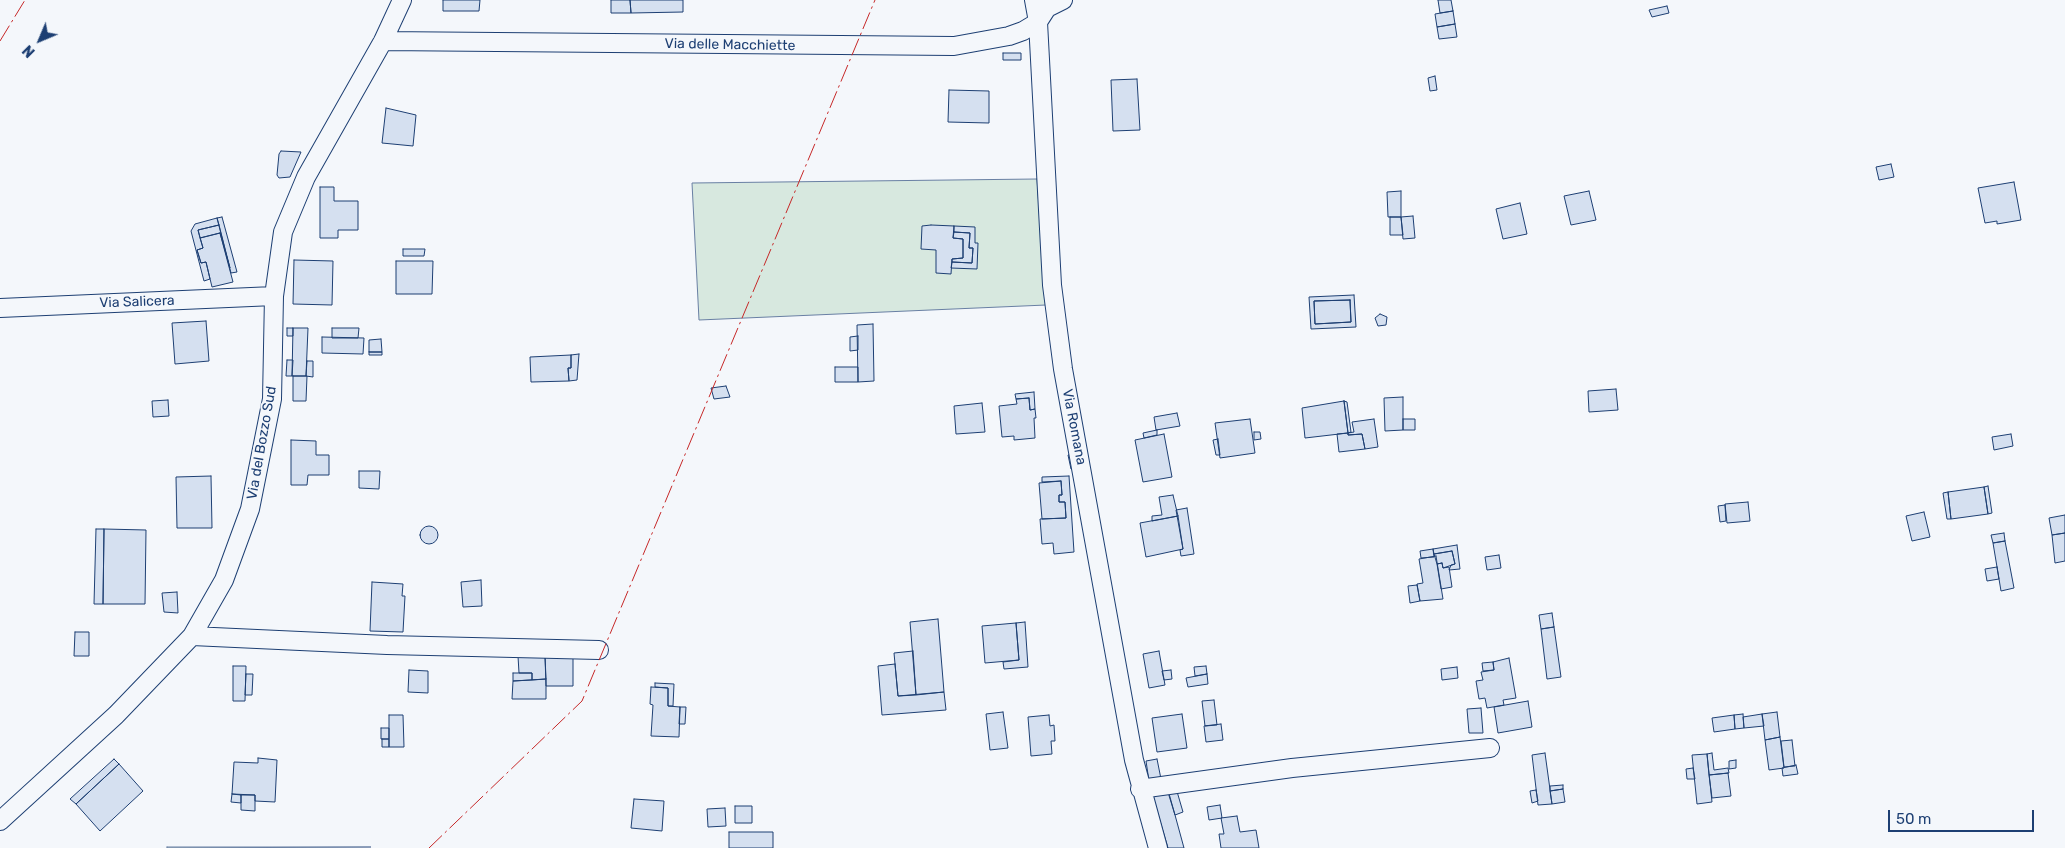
<!DOCTYPE html>
<html>
<head>
<meta charset="utf-8">
<style>
  body { margin:0 }
  #map { position:relative; width:2065px; height:848px; overflow:hidden; background:#f4f7fb; font-family:Rubik,sans-serif }
  canvas { display:block }
  .north { position:absolute; left:15px; top:15px; width:50px; height:50px; -webkit-text-stroke:4px #f4f7fb; paint-order:stroke; rotate:225deg; font-size:14px; font-weight:700; line-height:20px; text-align:center; color:#1d3f73 }
  .north::after { content:''; display:block; margin:auto; width:18px; height:22px; background:#1d3f73; clip-path:polygon(50% 0,100% 100%,50% 72%,0 100%) }
  .scale { position:absolute; left:1888px; top:810px; width:146px; height:22px; box-sizing:border-box; border:2px solid #1d3f73; border-top:0; padding-left:6px; font-size:15px; line-height:18px; white-space:nowrap; color:#1d3f73; -webkit-text-stroke:4px #f4f7fb; paint-order:stroke }
</style>
</head>
<body>
<div id="map">
<canvas width="2065" height="848"></canvas>
<div class="north">N</div>
<div class="scale">50 m</div>
</div>
<script>
const c = document.querySelector('canvas').getContext('2d');
c.lineJoin = 'round';
function fill(path, color) { c.fillStyle = color; c.fill(path, 'evenodd'); }
const poly = rows => new Path2D(rows.map(r => 'M' + r).join(''));
function stroke(path, color, width, dash) { c.strokeStyle = color; c.lineWidth = width; c.lineCap = dash ? 'butt' : 'round'; c.setLineDash(dash || []); c.stroke(path); }
function drawText(font, color, halo, rows, align = 'center') {
  c.font = font + ' Rubik,sans-serif'; c.lineWidth = 4; c.setLineDash([]); c.textBaseline = 'middle'; c.strokeStyle = halo; c.fillStyle = color; for (const [text, x, y, turn = 0] of rows) {
    c.save(); c.translate(x, y); c.rotate((+turn || 0) * Math.PI / 180); c.textAlign = isNaN(turn) ? turn : align; if (halo) c.strokeText(text, 0, 0); c.fillText(text, 0, 0); c.restore();
  }
}
const green = poly([
  [1037,179,1046,305,699,320,692,183,1037,179],
  [167,847,371,847,167,848,167,847]
]);
fill(green, '#d7e8df');
stroke(green, '#687fa3', 1);
const building = poly([
  [443,0,480,0,479,11,443,11,443,0],
  [611,0,630,0,631,13,611,13,611,0],
  [630,0,683,0,683,12,631,13,630,0],
  [1438,0,1451,0,1453,11,1440,13,1438,0],
  [1667,6,1669,13,1652,17,1649,10,1667,6],
  [1453,11,1455,24,1437,27,1435,14,1453,11],
  [1455,24,1457,37,1439,39,1437,27,1455,24],
  [1003,53,1021,53,1021,60,1003,60,1003,53],
  [1435,76,1437,90,1430,91,1428,78,1435,76],
  [1137,79,1140,130,1113,131,1111,80,1137,79],
  [949,90,989,91,989,123,948,122,949,90],
  [386,108,416,115,413,146,382,143,386,108],
  [281,151,301,152,290,177,279,178,277,175,279,154,281,151],
  [1891,164,1894,177,1879,180,1876,167,1891,164],
  [2014,182,2021,220,1997,224,1997,221,1985,223,1978,188,2014,182],
  [320,187,334,187,334,201,358,201,358,230,338,230,338,238,320,238,320,187],
  [1401,191,1401,217,1388,217,1387,192,1401,191],
  [1589,191,1596,220,1571,225,1564,196,1589,191],
  [1520,203,1527,234,1503,239,1496,209,1520,203],
  [1413,216,1415,238,1403,239,1401,217,1413,216],
  [222,217,237,272,231,273,217,218,222,217],
  [1390,217,1401,217,1403,235,1390,235,1390,217],
  [217,218,219,225,198,230,203,248,197,250,201,263,206,262,210,279,204,281,191,231,195,224,217,218],
  [219,225,230,268,220,233,200,238,198,230,219,225],
  [931,225,954,226,953,238,963,239,963,258,952,259,951,274,936,273,936,250,921,249,922,226,931,225],
  [954,226,975,227,975,243,978,243,977,269,951,268,952,262,972,263,973,248,969,248,970,233,954,232,954,226],
  [954,232,970,233,969,248,973,248,972,263,952,262,952,259,963,258,963,239,953,238,954,232],
  [220,233,233,282,212,287,206,262,201,263,197,250,203,248,200,238,220,233],
  [403,249,425,249,424,256,403,256,403,249],
  [294,260,333,261,332,305,293,304,294,260],
  [396,261,433,261,432,294,396,294,396,261],
  [1354,295,1356,327,1311,329,1309,297,1354,295],
  [1350,300,1351,322,1315,324,1314,301,1350,300],
  [1350,300,1351,322,1315,324,1314,301,1350,300],
  [1380,314,1387,317,1386,325,1378,326,1375,318,1380,314],
  [206,321,209,361,175,364,172,323,206,321],
  [873,324,874,381,858,382,857,325,873,324],
  [287,328,293,328,293,336,287,336,287,328],
  [293,328,308,328,306,376,292,376,293,328],
  [332,328,359,328,358,338,332,338,332,328],
  [858,336,858,350,850,351,850,337,858,336],
  [322,337,364,338,363,354,322,353,322,337],
  [381,339,382,352,369,352,369,340,381,339],
  [369,352,382,352,382,355,369,355,369,352],
  [579,354,577,380,569,381,568,368,571,368,571,355,579,354],
  [571,355,571,368,568,368,569,381,531,382,530,357,571,355],
  [287,360,293,360,292,376,286,376,287,360],
  [307,361,313,361,313,377,306,376,307,361],
  [835,367,858,367,858,382,835,382,835,367],
  [293,376,307,376,306,401,293,401,293,376],
  [726,386,730,397,714,399,711,388,726,386],
  [1616,389,1618,410,1589,412,1588,391,1616,389],
  [1034,392,1035,409,1030,410,1029,398,1016,399,1015,394,1034,392],
  [1403,397,1403,430,1385,431,1384,398,1403,397],
  [1029,398,1030,410,1035,409,1036,418,1034,418,1035,438,1014,440,1014,436,1002,437,999,406,1017,404,1016,399,1029,398],
  [168,400,169,416,153,417,152,401,168,400],
  [1344,401,1347,402,1351,432,1348,433,1344,401],
  [1344,401,1348,433,1305,438,1302,408,1344,401],
  [982,403,985,432,956,434,954,406,982,403],
  [1177,413,1180,426,1156,430,1154,417,1177,413],
  [1250,419,1255,453,1220,458,1215,423,1250,419],
  [1374,419,1378,447,1365,449,1362,434,1348,435,1348,433,1354,432,1352,422,1374,419],
  [1403,419,1415,419,1415,430,1403,430,1403,419],
  [1157,430,1157,435,1144,438,1143,433,1157,430],
  [1254,432,1260,432,1261,439,1254,440,1254,432],
  [1348,433,1348,435,1362,434,1365,449,1339,452,1337,434,1348,433],
  [1164,434,1172,477,1143,482,1135,440,1164,434],
  [2011,434,2013,446,1994,450,1992,437,2011,434],
  [1218,439,1220,455,1216,455,1213,440,1218,439],
  [291,440,316,441,316,455,329,455,329,475,308,475,307,485,291,485,291,440],
  [1075,453,1077,468,1071,469,1068,455,1075,453],
  [359,471,380,471,379,489,359,488,359,471],
  [211,476,212,528,177,528,176,477,211,476],
  [1069,476,1074,552,1054,554,1053,543,1042,544,1040,519,1066,518,1065,502,1059,502,1059,495,1062,495,1061,481,1042,482,1042,477,1069,476],
  [1061,481,1062,495,1059,495,1059,502,1065,502,1066,518,1042,519,1039,483,1061,481],
  [1988,486,1992,513,1988,514,1984,487,1988,486],
  [1984,487,1988,514,1951,519,1948,492,1984,487],
  [1948,492,1951,519,1947,519,1943,493,1948,492],
  [1173,495,1178,516,1152,521,1152,516,1162,515,1159,497,1173,495],
  [1748,502,1750,521,1727,523,1725,504,1748,502],
  [1725,505,1726,521,1720,522,1718,506,1725,505],
  [1187,508,1194,554,1181,556,1180,550,1183,549,1176,510,1187,508],
  [1924,512,1930,537,1912,541,1906,516,1924,512],
  [2065,515,2065,533,2052,535,2049,518,2065,515],
  [1178,516,1183,549,1146,557,1140,523,1178,516],
  '420 535a9 9 0 1 1 18 0a9 9 0 1 1-18 0Z',
  [96,529,104,529,103,604,94,604,96,529],
  [104,529,146,530,145,604,103,604,104,529],
  [2004,533,2005,541,1993,543,1991,535,2004,533],
  [2065,533,2065,561,2055,563,2052,535,2065,533],
  [2005,541,2014,588,2001,591,1993,543,2005,541],
  [1457,545,1460,569,1449,570,1451,565,1455,564,1452,551,1434,554,1433,549,1457,545],
  [1433,549,1434,557,1421,558,1420,551,1433,549],
  [1452,551,1455,564,1443,568,1442,563,1437,564,1434,554,1452,551],
  [1499,555,1501,568,1487,570,1485,557,1499,555],
  [1436,556,1443,599,1420,601,1417,584,1423,583,1419,559,1436,556],
  [1442,563,1443,568,1449,567,1452,587,1441,589,1437,564,1442,563],
  [1997,567,1999,579,1987,581,1985,569,1997,567],
  [481,580,482,606,463,607,461,582,481,580],
  [372,582,403,584,402,596,405,596,403,632,370,631,372,582],
  [1417,585,1420,601,1410,603,1408,586,1417,585],
  [177,592,178,613,164,612,162,593,177,592],
  [1552,613,1554,627,1541,629,1539,615,1552,613],
  [938,619,944,692,916,695,910,622,938,619],
  [1025,622,1028,667,1004,669,1003,662,1019,660,1016,623,1025,622],
  [1016,623,1019,660,985,663,982,626,1016,623],
  [1554,627,1561,677,1547,679,1541,629,1554,627],
  [75,632,89,632,89,656,74,656,75,632],
  [913,651,916,695,898,696,894,653,913,651],
  [1159,651,1165,685,1149,688,1143,654,1159,651],
  [518,656,545,656,546,679,532,680,532,673,519,673,518,656],
  [545,656,573,656,573,686,546,686,545,656],
  [1509,658,1516,698,1503,700,1504,705,1487,708,1485,698,1479,699,1476,681,1483,680,1481,672,1494,670,1493,662,1509,658],
  [1493,662,1494,670,1483,671,1482,663,1493,662],
  [895,664,898,696,944,692,946,710,882,715,878,666,895,664],
  [233,666,246,666,245,701,233,701,233,666],
  [1206,666,1207,674,1195,676,1194,667,1206,666],
  [1457,667,1458,678,1442,680,1441,669,1457,667],
  [409,670,428,671,428,693,408,692,409,670],
  [1171,670,1172,679,1164,680,1162,671,1171,670],
  [513,673,532,673,532,680,513,681,513,673],
  [246,674,253,674,252,695,245,695,246,674],
  [1207,674,1208,684,1188,687,1186,678,1207,674],
  [546,679,546,699,512,699,513,681,546,679],
  [655,683,674,684,673,706,668,706,668,688,655,687,655,683],
  [651,687,668,688,668,706,680,707,679,737,651,736,653,705,650,704,651,687],
  [1214,700,1217,725,1205,726,1202,701,1214,700],
  [1528,701,1532,727,1498,733,1494,707,1528,701],
  [680,707,686,707,685,724,679,724,680,707],
  [1481,708,1483,733,1469,733,1467,709,1481,708],
  [1003,712,1008,748,990,750,986,714,1003,712],
  [1777,712,1780,737,1765,740,1762,714,1777,712],
  [1182,714,1187,748,1157,752,1152,718,1182,714],
  [1743,714,1744,728,1735,729,1734,715,1743,714],
  [1762,714,1764,726,1744,728,1743,717,1762,714],
  [389,715,403,715,404,747,389,747,389,715],
  [1049,715,1050,726,1054,725,1055,741,1051,741,1052,754,1031,756,1028,717,1049,715],
  [1734,715,1735,729,1714,732,1712,718,1734,715],
  [1221,724,1223,740,1206,742,1204,726,1221,724],
  [381,728,389,728,389,739,381,739,381,728],
  [1780,737,1784,768,1769,770,1765,740,1780,737],
  [382,739,389,739,389,747,382,747,382,739],
  [1792,740,1795,766,1784,767,1781,741,1792,740],
  [1545,753,1552,804,1538,805,1532,755,1545,753],
  [1712,753,1714,770,1728,768,1729,773,1709,775,1707,754,1712,753],
  [1707,754,1712,802,1697,804,1692,755,1707,754],
  [258,758,277,760,275,802,255,801,255,795,232,794,234,762,258,763,258,758],
  [114,759,119,764,76,804,70,799,114,759],
  [1157,759,1161,779,1149,781,1146,761,1157,759],
  [1736,760,1736,768,1729,769,1729,761,1736,760],
  [119,764,143,791,100,831,76,804,119,764],
  [1796,765,1798,774,1783,776,1782,768,1796,765],
  [1693,768,1695,779,1687,779,1686,769,1693,768],
  [1728,773,1731,796,1712,798,1709,775,1728,773],
  [1563,785,1563,789,1550,791,1550,786,1563,785],
  [1176,788,1183,812,1175,815,1168,790,1176,788],
  [1167,789,1175,815,1184,848,1168,848,1152,794,1167,789],
  [1563,789,1565,802,1552,804,1550,791,1563,789],
  [1536,790,1538,801,1532,803,1530,791,1536,790],
  [232,794,241,795,241,803,231,802,232,794],
  [241,795,255,795,255,811,241,810,241,795],
  [634,799,664,801,662,831,631,828,634,799],
  [1220,805,1222,818,1209,820,1207,807,1220,805],
  [735,806,752,806,752,823,735,823,735,806],
  [725,808,726,826,708,827,707,809,725,808],
  [1237,816,1240,832,1256,830,1259,848,1221,848,1219,834,1224,834,1221,818,1237,816],
  [729,832,773,832,773,848,729,848,729,832]
]);
fill(building, '#d5e0f0');
stroke(building, '#1d3f73', 1);
const street = poly([
  [1034,0,1038,22,1052,285,1063,369,1134,760,1158,848],
  [383,41,954,46,1009,36,1023,31,1038,22,1047,8,1063,0],
  [0,308,274,296],
  [192,636,387,645,599,650],
  [1140,789,1292,768,1490,748],
  [0,821,116,715,192,636,224,580,250,509,272,399,274,296,283,232,306,177,383,41,402,0]
]);
stroke(street, '#1d3f73', 20);
stroke(street, '#f4f7fb', 18);
stroke(poly([
  [0,41,25,0],
  [429,848,582,701,875,0]
]), '#c62828', 1, [18, 4, 2.5, 4]);
drawText('14px', '#1d3f73', '#f4f7fb', [
  ["Via delle Macchiette",730,45,1],
  ["Via Salicera",137,302,-2],
  ["Via Romana",1074,427,79],
  ["Via del Bozzo Sud",262,443,-80]
]);
</script>
</body>
</html>
